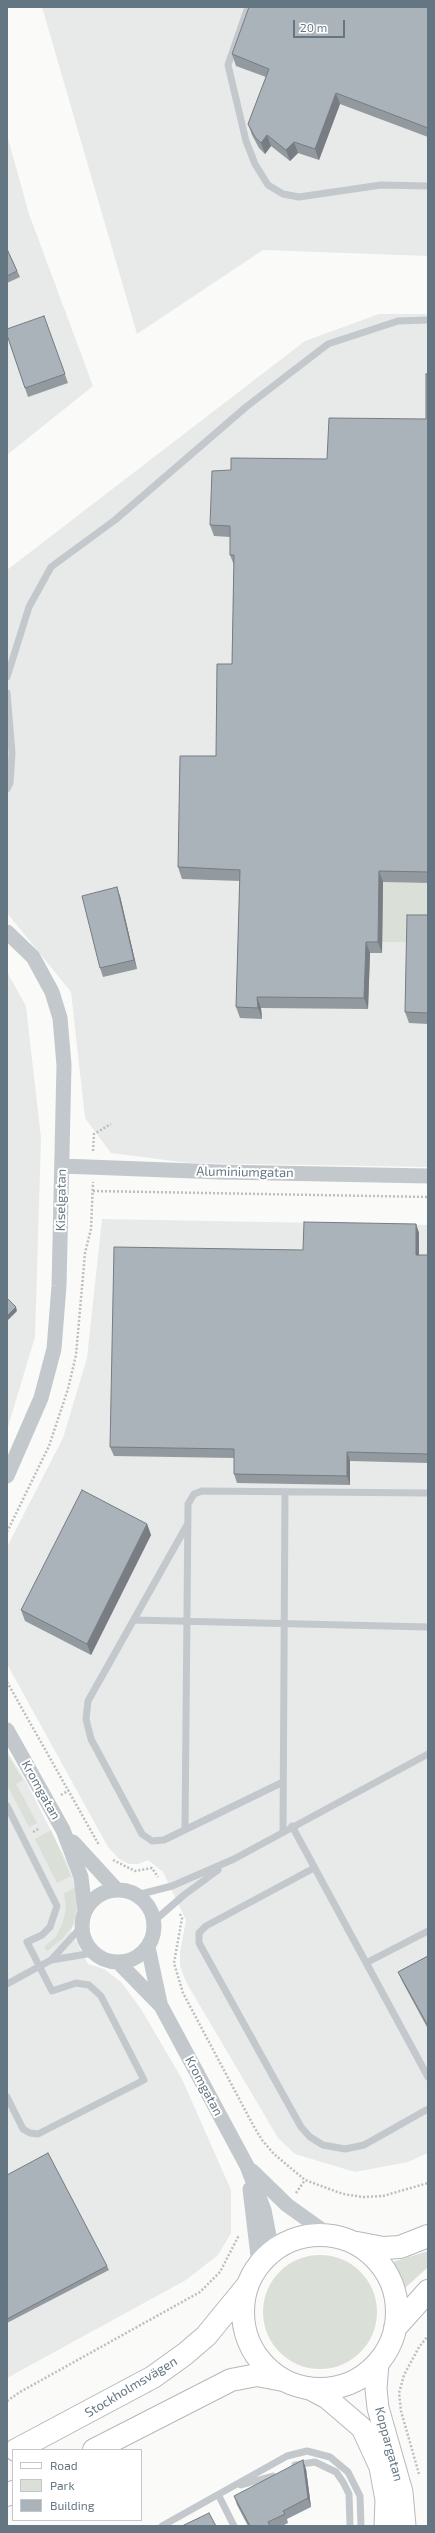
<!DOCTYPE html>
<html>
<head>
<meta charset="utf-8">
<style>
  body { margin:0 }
  #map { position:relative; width:435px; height:2533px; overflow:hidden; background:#fafaf8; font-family:"Exo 2",sans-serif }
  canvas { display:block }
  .frame { position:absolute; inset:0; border:8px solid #657683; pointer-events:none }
  .legend { position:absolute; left:12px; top:2449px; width:130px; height:72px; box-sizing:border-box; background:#fff; border:1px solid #c1c8cd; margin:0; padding:5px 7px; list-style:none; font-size:12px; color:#657683 }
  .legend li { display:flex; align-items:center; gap:8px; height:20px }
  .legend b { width:20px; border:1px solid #c1c8cd }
  .scale { position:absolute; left:293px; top:20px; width:52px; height:18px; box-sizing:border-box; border:2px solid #657683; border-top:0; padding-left:5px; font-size:12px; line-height:14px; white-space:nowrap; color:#657683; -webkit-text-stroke:3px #fff; paint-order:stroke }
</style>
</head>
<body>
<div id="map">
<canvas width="435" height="2533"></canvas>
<div class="frame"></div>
<ul class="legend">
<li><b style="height:5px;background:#fff"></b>Road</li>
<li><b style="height:11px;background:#dadfd7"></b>Park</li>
<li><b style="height:11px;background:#aab3b9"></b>Building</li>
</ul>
<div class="scale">20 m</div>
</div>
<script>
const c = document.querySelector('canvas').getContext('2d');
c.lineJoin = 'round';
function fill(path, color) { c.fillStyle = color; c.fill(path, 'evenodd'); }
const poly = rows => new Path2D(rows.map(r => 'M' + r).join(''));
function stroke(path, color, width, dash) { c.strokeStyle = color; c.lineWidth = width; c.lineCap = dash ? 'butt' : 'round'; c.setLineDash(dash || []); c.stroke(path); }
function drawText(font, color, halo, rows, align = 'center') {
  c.font = font + ' "Exo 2",sans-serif'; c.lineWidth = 4; c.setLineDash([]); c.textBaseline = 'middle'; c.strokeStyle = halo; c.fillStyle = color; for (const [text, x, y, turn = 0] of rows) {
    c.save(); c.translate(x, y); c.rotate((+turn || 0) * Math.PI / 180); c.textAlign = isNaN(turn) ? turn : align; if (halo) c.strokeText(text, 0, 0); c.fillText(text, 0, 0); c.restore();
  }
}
fill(poly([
  [42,7,428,7,428,256,263,250,137,334],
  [7,135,29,214,93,386,7,455],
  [379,314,428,314,428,1167,189,1163,111,1153,85,1118,71,992,7,913,7,570,305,341],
  [7,972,26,1006,41,1138,35,1337,7,1430],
  [102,1219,428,1225,428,2153,408,2162,355,2172,295,2154,278,2138,186,1982,180,1966,180,1952,186,1920,163,1872,148,1860,138,1864,129,1864,119,1859,108,1847,7,1664,7,1547,63,1438,87,1358],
  [7,1751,25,1780,66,1860,77,1888,78,1905,76,1919,71,1931,88,1964,104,1969,121,1982,141,2009,182,2079,231,2190,231,2233,218,2255,186,2280,7,2378]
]), '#e8e9e9');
fill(poly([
  [383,882,428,883,428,926,411,942,382,942],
  [7,1754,23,1780,16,1784,37,1823,29,1827,7,1785],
  [51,1830,71,1876,57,1883,35,1839],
  [75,1888,77,1908,73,1925,62,1939,47,1951,44,1947,56,1937,62,1924,66,1909,64,1893],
  [428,2251,428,2267,405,2288,393,2262],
  '263 2312a57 57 0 1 1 114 0a57 57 0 1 1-114 0Z'
]), '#dadfd7');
const secondary = poly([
  [378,2363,376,2389,378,2408,402,2492,405,2526],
  [308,2388,327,2398,362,2428,380,2467,386,2500,385,2526]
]);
const highway = poly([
  '243 2312a77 77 0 1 1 154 0a77 77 0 1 1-154 0Z',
  [357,2243,383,2248,400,2247,428,2236],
  [395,2328,428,2291],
  [16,2450,153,2377,185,2354,206,2336,247,2286],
  [94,2450,231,2380,257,2375,283,2380],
  [7,2495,13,2492]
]);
stroke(secondary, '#b3babf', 23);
stroke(highway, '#b4b9bd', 24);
stroke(poly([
  [93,1151,94,1134,111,1124],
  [93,1191,428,1197],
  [7,1532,49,1446,68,1389,76,1355,85,1253,91,1229,93,1182],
  [7,1682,99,1845],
  [61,1795,69,1790],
  [33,1832,40,1828],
  [113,1860,135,1871,152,1868,158,1877],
  [180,1914,182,1918,174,1963,183,1993,253,2125,262,2140,274,2154,305,2180,343,2194,363,2197,383,2196,428,2183],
  [296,2193,305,2180],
  [7,2401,20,2392,200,2292,220,2272,239,2235],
  [419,2474,401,2411,399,2393,404,2375,419,2347,428,2336]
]), '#bbbfc2', 2.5, [2, 2]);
stroke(poly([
  [248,7,228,65,246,141,255,164,268,185,283,194,299,197,381,185,428,186],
  [7,677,29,607,51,567,115,520,246,407,328,344,398,321,428,320],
  [7,693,12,753,10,783,7,789],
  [187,1525,88,1701,86,1719,91,1739,142,1834,152,1841,164,1840,283,1782],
  [134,1620,428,1627],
  [7,1806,57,1906,50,1927,42,1935,27,1942,52,1991,76,1983,89,1985,101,1996,144,2080,38,2134,30,2133,23,2129,7,2097],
  [292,1826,428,2077],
  [185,1830,188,1504,194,1494,202,1491,428,1493],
  [283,1831,285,1492],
  [314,1868,206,1926,199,1933,199,1943,301,2127,310,2137,323,2145,345,2149,364,2145,428,2109],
  [137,1895,172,1886,234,1859,428,1754],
  [154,1921,184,1895,218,1870],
  [51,1960,82,1926],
  [366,1963,428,1931],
  [7,1984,51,1960,93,1953],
  [295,2465,315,2462,336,2472,343,2482,349,2494,350,2526],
  [241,2485,273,2476],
  [219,2496,234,2526],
  [162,2526,287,2456,307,2451,330,2457,348,2472,360,2496,361,2526]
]), '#c3c8cc', 7);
stroke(poly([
  [7,932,33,957,52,992,60,1018,64,1065,59,1286,54,1349,41,1398,7,1476],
  [62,1166,220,1172,428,1176],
  [7,1730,63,1830,81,1877,85,1911],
  [73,1842,116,1889],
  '82 1926a36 36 0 1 1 72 0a36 36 0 1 1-72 0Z',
  [148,1947,160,2003],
  [118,1962,161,2006,247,2166,264,2210,272,2252],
  [252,2171,287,2205,329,2235],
  [250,2189,259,2264]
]), '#c3c8cc', 15);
stroke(secondary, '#fff', 21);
stroke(highway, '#fff', 22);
fill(poly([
  [428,7,428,137,340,104,319,160,298,153,290,161,271,146,265,154,259,148,252,135,248,124,266,77,236,66,232,54],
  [7,249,20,277,7,283],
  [44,316,68,383,28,397,7,335],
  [428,374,428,883,383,882,382,953,370,953,368,1009,261,1008,262,1019,240,1018,236,1007,240,881,182,879,178,867,216,756,232,664,234,565,230,555,230,537,214,536,210,525,231,470,327,459,426,419],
  [120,896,137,969,103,977,100,968],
  [428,915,428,1024,409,1023,405,1012],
  [416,1224,419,1233,419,1255,428,1255,428,1463,350,1461,350,1485,237,1483,234,1474,234,1458,114,1456,110,1447,303,1250],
  [147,1524,151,1535,91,1655,25,1621,21,1610],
  [428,1956,428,2029,402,1981,398,1972],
  [7,2175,107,2266,109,2270,7,2323],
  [306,2469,311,2507,287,2519,288,2523,282,2526,248,2526,237,2505,234,2496]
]), '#929a9f');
fill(poly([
  [336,93,340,104,319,160,315,149],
  [267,135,271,146,265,154,261,143],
  [294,142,298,153,290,161,286,150],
  [379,871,383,882,382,953,378,942],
  [117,887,120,896,137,969,134,960],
  [366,942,370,953,368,1009,364,998],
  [257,997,261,1008,262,1019,258,1008],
  [416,1224,419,1233,419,1264,416,1255],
  [16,1307,17,1311,7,1321,7,1316],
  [347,1452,350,1461,350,1485,347,1476],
  [147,1524,151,1535,91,1655,87,1644],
  [303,2460,306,2469,311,2507,308,2498]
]), '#777d82');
const building = poly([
  [249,7,428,7,428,128,336,93,315,149,294,142,286,150,267,135,261,143,255,137,248,124,269,69,232,54,249,7],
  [7,249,17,271,7,276,7,249],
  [44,316,65,374,25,388,7,335,7,329,44,316],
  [426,374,428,374,428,872,379,871,378,942,366,942,364,998,257,997,258,1008,236,1007,240,870,178,867,180,756,216,756,217,664,232,664,234,555,230,555,230,526,210,525,212,471,231,470,231,458,327,459,329,418,426,419,426,374],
  [117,887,134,960,100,968,82,896,117,887],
  [407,915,428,915,428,1013,405,1012,407,915],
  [304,1222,416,1224,416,1255,428,1255,428,1454,347,1452,347,1476,234,1474,234,1449,110,1447,114,1247,303,1250,304,1222],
  [7,1298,16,1307,7,1316,7,1298],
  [82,1490,147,1524,87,1644,21,1610,82,1490],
  [428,1956,428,2026,398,1972,428,1956],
  [48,2153,107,2266,7,2319,7,2175,48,2153],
  [303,2460,308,2498,283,2511,285,2514,268,2522,270,2526,250,2526,234,2496,303,2460],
  [209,2513,216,2526,182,2526,209,2513]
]);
fill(building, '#aab3b9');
stroke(building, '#777d82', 1);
drawText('13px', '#657683', '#fff', [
  ["Aluminiumgatan",245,1172,1],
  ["Kiselgatan",61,1200,-89],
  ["Kromgatan",41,1790,61],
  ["Kromgatan",204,2086,62],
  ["Stockholmsvägen",131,2387,-31],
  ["Koppargatan",389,2444,75]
]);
</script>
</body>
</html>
